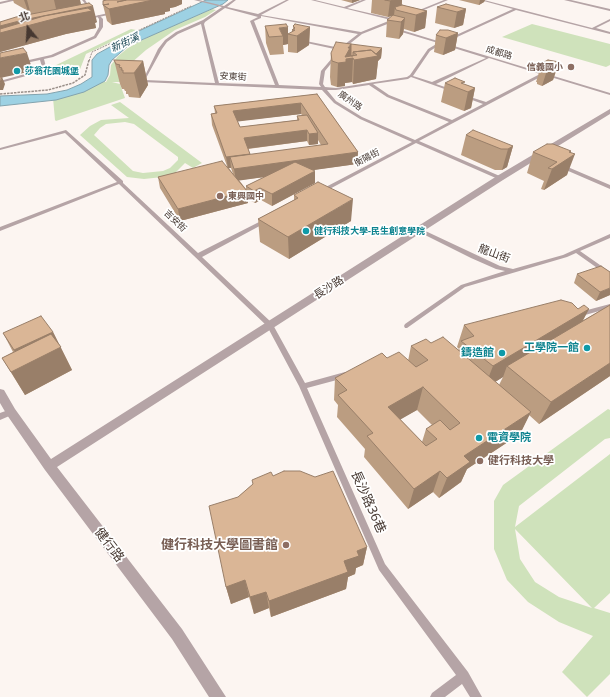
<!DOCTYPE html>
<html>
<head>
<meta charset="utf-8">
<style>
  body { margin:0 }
  #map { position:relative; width:610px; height:697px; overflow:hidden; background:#fcf5f1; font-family:"Noto Sans","Noto Sans TC",sans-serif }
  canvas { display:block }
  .north { position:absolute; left:8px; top:8px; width:40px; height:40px; -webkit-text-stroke:3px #fff; paint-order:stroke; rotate:342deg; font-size:11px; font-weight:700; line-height:16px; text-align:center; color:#463831 }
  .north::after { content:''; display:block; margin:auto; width:14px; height:18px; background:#463831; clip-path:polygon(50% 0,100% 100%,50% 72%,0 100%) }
</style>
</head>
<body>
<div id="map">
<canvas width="610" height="697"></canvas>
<div class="north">北</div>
</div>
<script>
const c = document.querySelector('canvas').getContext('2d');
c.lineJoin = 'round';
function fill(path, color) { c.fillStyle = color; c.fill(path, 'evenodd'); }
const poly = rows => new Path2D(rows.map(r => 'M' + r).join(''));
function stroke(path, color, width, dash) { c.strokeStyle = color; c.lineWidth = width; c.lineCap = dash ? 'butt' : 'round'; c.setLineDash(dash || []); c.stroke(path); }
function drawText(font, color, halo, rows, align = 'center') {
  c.font = font + ' "Noto Sans","Noto Sans TC",sans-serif'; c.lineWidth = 3.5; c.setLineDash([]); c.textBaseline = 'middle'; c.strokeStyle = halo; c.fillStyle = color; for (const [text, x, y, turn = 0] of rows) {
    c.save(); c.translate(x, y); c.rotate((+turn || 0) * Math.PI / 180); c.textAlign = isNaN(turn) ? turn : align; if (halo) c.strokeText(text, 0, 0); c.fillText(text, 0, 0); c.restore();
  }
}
fill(poly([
  [212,9,216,10,205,17,175,30,146,50,130,64,121,82,112,82,120,84,125,98,56,121,55,120,53,98,98,81,106,82,110,75,111,65,118,56,128,48,150,36],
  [532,24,610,44,610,65,606,67,502,37],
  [131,29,136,30,86,54,77,77,50,68],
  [120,102,202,163,193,168,185,163,172,176,144,179,127,177,80,135,90,126,101,120,129,118,111,105],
  [125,122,134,124,178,157,178,160,170,168,163,171,143,173,133,171,94,135,100,128,106,124],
  [608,409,610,410,610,438,605,439,519,506,515,527,610,454,610,593,594,608,610,613,610,674,587,697,562,672,593,636,559,622,528,602,507,580,494,549,494,501,503,485],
  [515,529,592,608,559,597,535,582,520,559]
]), '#cfe2bb');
const water = poly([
  [206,0,228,0,223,4,128,46,112,60,109,65,108,75,105,81,84,92,56,100,0,106,0,96,47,94,67,90,81,84,92,77,92,60,97,54,141,30,206,0]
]);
fill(water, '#9dd1e3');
stroke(water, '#83a3ae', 1);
stroke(poly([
  [89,61,92,52,191,6]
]), '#9a8f89', 1, [2, 1]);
stroke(poly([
  [0,94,48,90,73,83,85,75,89,60]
]), '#9a8f89', 1.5, [2.5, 1]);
fill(poly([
  [82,0,85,0,89,6,87,6,82,0],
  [194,0,199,0,224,6,233,0,236,0,227,7,258,14,286,0,289,0,261,15,361,32,391,20,311,0,315,0,344,7,362,0,366,0,347,8,395,19,395,21,362,34,342,50,325,71,323,84,325,87,336,88,407,77,410,75,428,49,438,43,395,30,395,28,441,42,513,9,480,0,484,0,592,28,610,19,610,21,596,28,610,32,610,34,516,10,444,43,610,93,610,95,544,75,419,141,502,177,502,179,498,179,416,143,322,193,320,192,320,190,412,142,360,119,334,103,322,90,142,82,158,49,165,40,176,32,203,20,222,7,194,0],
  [225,8,258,17,250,21,275,85,219,83,204,24,205,22,225,8],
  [261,16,358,34,340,48,301,40,302,42,339,50,321,71,319,84,321,87,279,85,254,21,261,18,261,16],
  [201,24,215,83,145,80,162,49,167,42,178,34,201,24],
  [441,44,486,58,432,82,413,76,430,51,441,44],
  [489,58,540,74,486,102,464,95,464,97,483,104,452,120,389,95,373,84,408,79,411,77,453,92,455,91,454,90,436,84,489,58],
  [369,85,387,97,449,122,415,140,362,117,336,101,327,90,336,90,369,85],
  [444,0,448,0,414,14,412,13,444,0],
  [99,15,103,19,103,27,96,38,53,57,44,59,46,67,41,72,0,83,0,81,39,70,42,67,40,60,21,64,20,62,51,55,94,36,99,27,99,19,97,16,99,15],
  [66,130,123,181,123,183,198,253,263,220,267,220,267,222,202,257,272,323,305,383,345,372,348,373,349,375,348,377,307,388,385,564,468,672,482,697,470,697,462,684,445,697,430,697,432,693,456,675,379,570,299,386,267,326,119,184,0,231,0,227,117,182,65,133,0,150,0,148,66,130],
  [559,165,563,165,610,185,610,189,559,167,559,165],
  [419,228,500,266,513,269,563,255,610,234,610,238,580,251,610,272,610,277,576,253,567,257,465,287,407,328,405,328,404,326,405,324,461,285,505,271,496,269,471,258,417,231,417,229,419,228],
  [610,304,610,308,578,317,575,315,576,313,610,304],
  [11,409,14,410,15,412,14,414,0,420,0,413,11,409]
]), '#b5a4a6');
fill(poly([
  [9,0,17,0,0,4,0,2,9,0],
  [564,0,571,0,610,9,610,11,564,0],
  [117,11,118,13,84,20,82,19,117,11],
  [610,109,610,114,503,180,57,467,182,629,226,697,209,697,172,639,45,470,7,415,0,403,0,389,4,390,15,409,51,459,497,176,610,109]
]), '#b5a4a6');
fill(poly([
  [13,0,80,0,81,5,97,22,95,23,96,28,66,34,0,52,0,22,31,14,30,11,28,11,14,3],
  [102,0,182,0,182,4,175,7,170,8,170,11,165,12,165,14,112,25,107,21,103,5,104,1],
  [341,0,360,0,352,3],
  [372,0,402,0,402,5,427,11,425,28,414,32,404,29,403,34,399,39,386,37,387,20,392,16,388,17,371,13],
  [459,0,485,0,484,2,479,5],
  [437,7,466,9,463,25,454,28,435,23],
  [265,26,289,34,292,32,292,30,293,29,293,26,310,27,309,45,297,53,288,52,288,44,283,45,284,54,270,55,266,43],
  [458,33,455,50,443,55,434,52,436,35],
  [382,48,381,58,378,61,376,79,353,84,352,82,345,83,345,86,337,87,331,85,330,77,331,53],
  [114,60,143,61,148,85,140,98,129,97,128,94,126,94,126,91,125,91,124,89,122,89,120,84],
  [559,62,553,80,542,86,537,84,537,82,536,82,542,63],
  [445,83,464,85,475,88,471,108,464,111,441,102],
  [317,94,358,152,357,164,312,170,315,183,272,206,261,200,255,203,248,199,248,203,180,221,160,188,158,177,227,166,212,125,211,114,215,113,214,106],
  [301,114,302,115,297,116,297,120,240,127,237,121],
  [318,140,321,145,250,155,248,149,307,141,309,145,318,144],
  [229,168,231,168,233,174],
  [265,177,246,186,246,189,239,180],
  [466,135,513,146,507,167,502,170,495,170,461,155],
  [571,151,567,175,544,190,541,189,544,181,527,173,533,152],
  [294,195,351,221,289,259,260,242,258,219,294,200],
  [577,274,610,295,596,301,574,283],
  [610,305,610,376,539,424,529,415,520,434,467,469,461,482,439,498,433,492,408,509,364,457,365,449,337,417,338,405,334,400,335,378,387,358,408,361,411,346,431,343,458,350,459,349,457,347,464,325,578,309,589,309,582,321],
  [503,377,499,385,495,382],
  [417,410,432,425,426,429,422,442,400,419],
  [53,332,72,370,25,395,2,358,13,352,3,333],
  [273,476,367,547,363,565,356,568,355,574,348,577,346,589,271,617,269,608,254,614,249,597,231,604,226,587,238,497,253,484]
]), '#bb9d81');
fill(poly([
  [24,0,27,0,30,11,28,11],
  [54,0,80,0,81,5,57,13],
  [119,0,182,0,182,4,175,7,170,8,170,11,165,12,165,14,112,25,109,9,103,5,107,21,103,5],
  [352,0,360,0,352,3],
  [394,0,402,0,401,11,395,7,394,15,388,17,390,1],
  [480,0,485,0,484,2,479,5],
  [93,6,97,22,95,23,96,28,66,34,0,52,0,26,23,20],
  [466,9,463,25,454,28,457,12],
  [427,11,425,28,414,32,416,15],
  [405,18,403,34,399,39,401,22],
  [288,27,288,44,283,45,283,36,279,28],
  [310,27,309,45,297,53,297,36],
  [458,33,455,50,443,55,446,38],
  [351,44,353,58,352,82,345,83,345,86,337,87,338,63,345,57,348,48],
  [382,48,381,58,378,61,376,79,353,84,354,60],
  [27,53,33,71,0,78,0,58],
  [143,61,148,85,140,98,134,73],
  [559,62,553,80,542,86,548,67],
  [2,77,5,84,3,90,0,90,0,83],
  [475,88,471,108,464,111,468,92],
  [301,103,301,114,234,122,233,111],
  [307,130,307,141,245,149,244,138],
  [318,133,318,144,309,145,309,134],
  [513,146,507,167,502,170,508,149],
  [571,151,568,158,575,154,567,175,544,190,552,169,569,152],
  [358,152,357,164,236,181,234,169],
  [250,154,251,165,230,157,231,168,228,168,226,157],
  [315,171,315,183,272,206,272,194],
  [260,188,261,200,255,203,254,191],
  [247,191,248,203,180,221,178,209],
  [353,199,351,221,289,259,288,237],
  [610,288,610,295,596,301,600,292],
  [589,309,577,332,507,366,503,377,484,389,493,366],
  [53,332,72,370,25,395,11,372,23,366,14,350],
  [610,363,610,376,539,424,551,402],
  [423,387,417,410,384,429,388,407],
  [531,412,520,434,467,469,461,482,439,498,447,478,464,456],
  [440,471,433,492,408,509,414,489],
  [367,547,363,565,356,568,355,574,348,577,346,589,271,617,269,601,344,561,357,551],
  [245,580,249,597,231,604,226,587],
  [266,592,269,608,254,614,250,597]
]), '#997f69');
const building = poly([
  [106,0,126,0,117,2,127,0,153,0,109,9,103,5,109,4,103,5,103,1,106,0],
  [385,0,394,0,390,1,385,0],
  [89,3,93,6,23,20,0,26,0,22,16,17,89,3],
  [446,4,466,9,457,12,437,7,446,4],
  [402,5,427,11,416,15,396,10,395,7,402,5],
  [88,8,92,11,61,17,0,33,0,29,44,16,88,8],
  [393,15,405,18,401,22,387,20,393,15],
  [286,24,288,27,279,28,283,36,269,37,265,26,286,24],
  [295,24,310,27,297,36,288,34,295,30,292,30,295,28,293,26,295,24],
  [440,30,448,30,458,33,446,38,436,35,440,30],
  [336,42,351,44,348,48,350,48,345,57,357,55,353,52,371,50,378,56,354,60,353,58,346,59,346,62,338,63,332,61,331,53,336,42],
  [351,44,382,48,376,54,371,50,353,52,353,56,351,56,351,44],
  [23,48,27,53,0,58,0,53,23,48],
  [114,60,143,61,134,73,123,73,123,70,121,70,122,68,119,67,120,65,116,64,114,60],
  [548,60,559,62,548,67,542,66,545,64,542,63,548,60],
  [0,77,2,77,0,83,0,77],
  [455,78,465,82,461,83,475,88,468,92,445,83,455,78],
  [317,94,358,152,234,169,230,157,328,144,301,103,233,111,240,127,299,120,297,116,307,115,318,133,309,134,307,130,244,138,250,154,226,157,211,114,217,113,214,106,317,94],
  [473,130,513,146,508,149,501,149,466,135,473,130],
  [547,144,553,144,571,151,569,152,575,154,552,169,548,168,557,162,533,152,547,144],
  [222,161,247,191,178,209,158,177,222,161],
  [295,162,315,171,272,194,260,188,254,191,246,186,295,162],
  [318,182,353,199,288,237,258,219,298,198,294,195,318,182],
  [601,266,610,272,610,288,600,292,577,274,601,266],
  [561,300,572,303,578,309,584,305,589,309,493,366,461,341,474,336,464,325,561,300],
  [610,305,610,363,551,402,507,366,610,305],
  [41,316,53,332,14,350,3,333,41,316],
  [51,334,61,347,11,372,2,358,51,334],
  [443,337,531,412,464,456,470,462,447,478,440,471,414,489,367,436,373,433,338,395,347,390,335,378,382,353,387,358,399,352,416,367,428,360,411,346,426,339,431,343,443,337],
  [423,387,460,423,450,430,440,420,426,429,437,439,426,446,388,407,423,387],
  [284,471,300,471,315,477,333,471,367,547,357,551,359,556,344,561,348,572,269,601,266,592,250,597,245,580,226,587,209,506,238,497,253,484,252,480,271,472,273,476,284,471]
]);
fill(building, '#dab696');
stroke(building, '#997f69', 1);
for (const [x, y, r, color] of [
  [571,67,4,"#8d6e63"],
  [17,71,4,"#0f9aa8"],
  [220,196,4,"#8d6e63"],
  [306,231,4,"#0f9aa8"],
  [587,348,4,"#0f9aa8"],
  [502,353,4,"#0f9aa8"],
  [479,438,4,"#0f9aa8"],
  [480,461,4,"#8d6e63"],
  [286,545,4,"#8d6e63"]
]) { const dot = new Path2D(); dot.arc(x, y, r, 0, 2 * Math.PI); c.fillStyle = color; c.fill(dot); stroke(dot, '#fff', 1.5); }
drawText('9px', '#463831', '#fff', [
  ["成都路",499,53,17],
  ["安東街",233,77,2],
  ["廣州路",350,101,34],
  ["衡陽街",367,158,-28],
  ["吉安街",175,221,44]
]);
drawText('bold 9px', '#785e54', '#fff', [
  ["信義國小",563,67],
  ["東興國中",228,196,"left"]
], 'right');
drawText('bold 9px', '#0d838f', '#fff', [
  ["莎翁花園城堡",25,71],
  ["健行科技大學-民生創意學院",314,231]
], 'left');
drawText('italic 10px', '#164451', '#fff', [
  ["新街溪",125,43,-25]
]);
drawText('11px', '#463831', '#fff', [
  ["龍山街",494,254,20],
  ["長沙路",329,288,-33]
]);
drawText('bold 11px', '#0d838f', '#fff', [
  ["工學院一館",579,348],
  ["鑄造館",494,353],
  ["電資學院",487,438,"left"]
], 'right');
drawText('bold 11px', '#785e54', '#fff', [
  ["健行科技大學",488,461]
], 'left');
drawText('13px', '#463831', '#fff', [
  ["長沙路36巷",368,502,66],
  ["健行路",109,545,53]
]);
drawText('bold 13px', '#785e54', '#fff', [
  ["健行科技大學圖書館",278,545]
], 'right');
</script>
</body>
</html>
